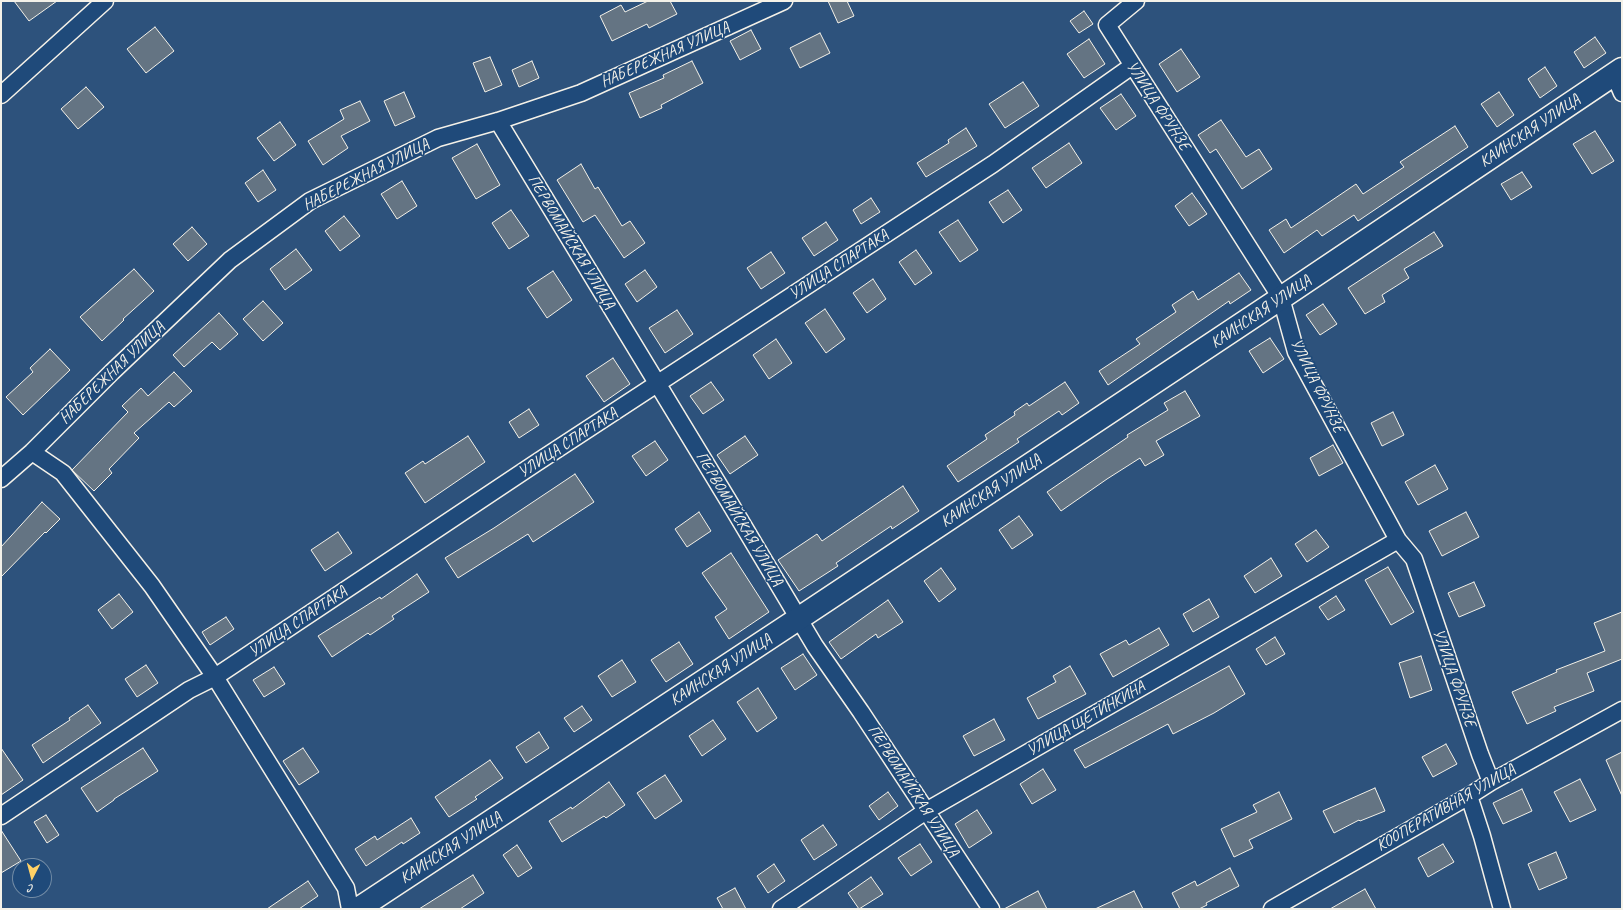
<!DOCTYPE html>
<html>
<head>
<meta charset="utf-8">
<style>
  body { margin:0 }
  #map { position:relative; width:1623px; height:910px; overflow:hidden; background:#2d527c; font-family:Caveat,sans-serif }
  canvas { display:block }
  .frame { position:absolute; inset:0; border:2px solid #f4f1e8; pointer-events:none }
  .north { position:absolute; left:12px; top:858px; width:40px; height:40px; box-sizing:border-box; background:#1f4a7a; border:1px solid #748da6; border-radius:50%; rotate:186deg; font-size:11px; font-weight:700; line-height:16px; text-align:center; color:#f4f1e8 }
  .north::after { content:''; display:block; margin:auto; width:14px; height:18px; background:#ffd166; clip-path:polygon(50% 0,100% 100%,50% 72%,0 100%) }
</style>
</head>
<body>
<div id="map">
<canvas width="1623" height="910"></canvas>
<div class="frame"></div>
<div class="north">С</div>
</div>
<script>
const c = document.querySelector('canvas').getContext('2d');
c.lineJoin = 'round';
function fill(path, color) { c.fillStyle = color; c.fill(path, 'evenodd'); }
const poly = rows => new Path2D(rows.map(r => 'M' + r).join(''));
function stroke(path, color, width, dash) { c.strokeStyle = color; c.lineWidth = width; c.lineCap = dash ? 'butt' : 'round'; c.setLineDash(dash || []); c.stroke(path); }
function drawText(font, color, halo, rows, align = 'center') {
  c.font = font + ' Caveat,sans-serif'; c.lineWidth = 3.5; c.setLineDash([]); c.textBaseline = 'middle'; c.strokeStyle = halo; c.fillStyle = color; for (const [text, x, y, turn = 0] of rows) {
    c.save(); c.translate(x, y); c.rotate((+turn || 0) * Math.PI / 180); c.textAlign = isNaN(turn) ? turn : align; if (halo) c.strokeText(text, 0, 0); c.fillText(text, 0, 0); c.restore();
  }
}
const building = poly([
  [14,1,57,1,29,21,14,1],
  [648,1,670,1,677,14,649,28,647,24,612,41,600,16,621,5,625,12,648,1],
  [828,1,847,1,854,16,838,23,828,1],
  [1084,11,1093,24,1079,33,1070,21,1084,11],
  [155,27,174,51,146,73,127,49,155,27],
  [751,30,761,49,740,60,730,41,751,30],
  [820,33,830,53,800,68,790,48,820,33],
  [1595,37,1606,53,1584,68,1574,52,1595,37],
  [1089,39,1105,64,1084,78,1067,54,1089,39],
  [1181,49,1200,77,1177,92,1159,64,1181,49],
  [490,57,502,85,485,92,473,63,490,57],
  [532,61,539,78,519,87,512,70,532,61],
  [692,61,703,83,661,105,662,108,640,118,629,93,664,78,663,75,692,61],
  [1545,67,1557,86,1540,98,1528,79,1545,67],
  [1023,82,1039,106,1005,128,989,104,1023,82],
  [86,87,104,107,78,129,61,109,86,87],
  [404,92,415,117,395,126,384,101,404,92],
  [1499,92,1514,115,1497,127,1481,104,1499,92],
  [1121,94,1136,116,1116,130,1100,108,1121,94],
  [360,101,370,121,341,136,348,148,323,165,308,141,344,119,340,110,360,101],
  [1221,120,1246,157,1259,149,1272,169,1242,189,1216,149,1210,153,1198,135,1221,120],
  [280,122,296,145,274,161,257,138,280,122],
  [1455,126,1468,147,1358,221,1354,215,1322,236,1317,230,1284,253,1269,230,1286,219,1291,228,1356,184,1363,194,1404,167,1400,162,1455,126],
  [966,128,977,146,926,177,917,163,949,143,948,140,966,128],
  [1595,131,1614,161,1592,174,1573,144,1595,131],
  [1069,143,1082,163,1046,188,1032,168,1069,143],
  [477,144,500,185,476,199,452,158,477,144],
  [581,164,595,189,598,187,622,226,630,221,645,243,624,258,595,215,583,222,557,180,581,164],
  [263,170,276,190,258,202,245,183,263,170],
  [1522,172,1532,187,1511,200,1501,184,1522,172],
  [402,181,417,206,397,219,381,194,402,181],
  [1008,190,1022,210,1003,223,989,202,1008,190],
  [1192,193,1207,214,1189,226,1175,206,1192,193],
  [871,198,880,212,861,224,853,210,871,198],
  [511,210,529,236,509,249,492,223,511,210],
  [344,216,360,236,340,251,325,231,344,216],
  [958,220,978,250,960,262,939,232,958,220],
  [826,222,838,240,814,256,802,238,826,222],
  [192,227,207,244,188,261,173,244,192,227],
  [1434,232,1443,246,1404,269,1409,278,1382,295,1385,302,1365,314,1348,288,1434,232],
  [296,249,312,270,285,290,270,269,296,249],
  [916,250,932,273,915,285,899,262,916,250],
  [771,252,785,273,761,289,747,268,771,252],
  [134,269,154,291,123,319,124,320,102,341,80,317,134,269],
  [645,270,657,287,637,302,625,284,645,270],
  [553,271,572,300,547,318,527,288,553,271],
  [1239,273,1251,290,1230,304,1229,301,1108,385,1099,371,1140,344,1136,339,1176,312,1172,305,1193,291,1198,300,1239,273],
  [873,279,886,299,867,313,853,293,873,279],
  [263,301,283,323,263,341,243,319,263,301],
  [1323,304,1337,324,1320,335,1306,315,1323,304],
  [825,309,845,339,826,353,805,323,825,309],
  [677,310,693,334,665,353,649,328,677,310],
  [219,313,238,334,220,350,212,342,184,367,173,355,219,313],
  [1270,338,1284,359,1263,373,1249,351,1270,338],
  [776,339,792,363,769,379,753,355,776,339],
  [50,349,70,370,23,415,6,397,33,372,30,368,50,349],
  [613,358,630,384,604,402,586,376,613,358],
  [174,372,192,391,174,407,169,402,134,433,139,438,109,469,112,473,94,491,72,470,128,412,122,406,141,388,148,396,174,372],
  [711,382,724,400,703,414,690,396,711,382],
  [1065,382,1079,403,1062,415,1059,411,1017,439,1019,442,958,482,947,466,987,439,985,435,1015,415,1014,412,1027,403,1029,406,1065,382],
  [1185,391,1200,416,1156,441,1164,455,1145,466,1140,458,1107,479,1061,511,1047,492,1128,437,1127,435,1168,410,1164,403,1185,391],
  [529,409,539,425,519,438,509,422,529,409],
  [1393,412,1404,435,1382,446,1371,423,1393,412],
  [468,436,485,462,425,503,405,473,423,461,425,464,468,436],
  [745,436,758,455,730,474,717,455,745,436],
  [655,441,668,460,646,476,632,456,655,441],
  [1333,445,1343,463,1319,476,1310,458,1333,445],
  [1435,465,1448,489,1418,505,1405,482,1435,465],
  [575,474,594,502,533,542,528,534,458,578,445,558,494,528,575,474],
  [903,486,919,511,892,529,891,526,836,563,838,566,799,591,778,560,817,534,822,541,903,486],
  [42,502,60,519,46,533,45,532,1,577,1,547,42,502],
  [699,512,711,531,687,547,675,529,699,512],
  [1466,512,1479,537,1442,556,1429,531,1466,512],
  [1019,516,1033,535,1012,549,999,530,1019,516],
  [1316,530,1329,547,1307,562,1295,544,1316,530],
  [338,532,352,553,325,571,311,550,338,532],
  [731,553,769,612,729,639,715,617,727,609,702,573,731,553],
  [1271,558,1282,576,1255,593,1244,576,1271,558],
  [1388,567,1414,612,1391,625,1365,580,1388,567],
  [941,568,956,589,939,602,924,581,941,568],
  [417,574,429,592,392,616,394,619,370,635,368,633,332,657,318,636,380,597,381,599,417,574],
  [1474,582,1485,606,1459,617,1448,593,1474,582],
  [119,594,133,612,112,629,98,610,119,594],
  [1336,596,1345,610,1328,620,1319,607,1336,596],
  [1209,599,1219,617,1193,632,1183,614,1209,599],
  [888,600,903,622,878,638,876,634,841,659,829,642,888,600],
  [1622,612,1622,659,1587,673,1594,691,1554,707,1556,711,1527,724,1512,692,1557,672,1556,670,1605,651,1594,623,1622,612],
  [226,617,234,629,210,645,202,632,226,617],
  [1159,628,1169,645,1113,677,1100,654,1126,640,1129,645,1159,628],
  [1275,637,1285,654,1266,665,1256,649,1275,637],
  [679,642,693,664,666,682,651,660,679,642],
  [803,654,817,675,795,690,781,668,803,654],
  [1421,656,1432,690,1410,698,1399,663,1421,656],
  [622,660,636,682,612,697,598,676,622,660],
  [146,665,158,683,137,697,125,679,146,665],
  [1070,666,1086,694,1038,719,1027,698,1056,682,1053,676,1070,666],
  [1229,666,1245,694,1214,713,1173,734,1168,724,1085,768,1074,750,1158,705,1229,666],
  [274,667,285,684,264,697,253,680,274,667],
  [758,688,777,718,757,732,737,702,758,688],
  [88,705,101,723,43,763,32,745,70,720,69,718,88,705],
  [582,706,592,720,574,732,564,718,582,706],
  [994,719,1005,740,974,756,963,736,994,719],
  [713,720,726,739,702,756,689,736,713,720],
  [539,732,549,748,526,763,516,747,539,732],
  [1446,744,1457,764,1433,777,1422,757,1446,744],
  [1,748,23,780,1,795,1,748],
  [143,748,158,771,114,799,114,800,97,812,81,788,143,748],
  [303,748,319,772,299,785,283,761,303,748],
  [1622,752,1622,796,1606,760,1622,752],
  [490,760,503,778,475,797,477,799,449,817,435,797,490,760],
  [1043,769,1056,790,1032,804,1020,784,1043,769],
  [665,775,682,801,655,819,637,793,665,775],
  [1580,779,1596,810,1570,822,1554,792,1580,779],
  [609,782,625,805,606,818,604,816,562,842,549,821,571,807,572,809,609,782],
  [1375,788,1385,811,1360,821,1359,820,1334,833,1323,811,1375,788],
  [1522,789,1532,811,1503,824,1493,803,1522,789],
  [888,792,898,806,879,820,869,806,888,792],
  [1279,792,1292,819,1249,840,1253,848,1234,857,1221,829,1257,812,1253,805,1279,792],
  [977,810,992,833,969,848,955,824,977,810],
  [46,815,59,835,47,843,34,822,46,815],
  [411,818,420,833,403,844,402,842,366,866,355,849,375,836,377,840,411,818],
  [823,825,837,845,814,860,801,840,823,825],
  [1,830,21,861,1,873,1,830],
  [920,844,932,862,911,876,898,858,920,844],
  [1443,844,1454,862,1428,877,1418,858,1443,844],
  [517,845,532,868,518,877,503,855,517,845],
  [1556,852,1567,878,1539,890,1528,864,1556,852],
  [774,864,785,881,768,893,757,876,774,864],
  [1230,868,1239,886,1206,903,1207,905,1199,909,1180,909,1172,893,1195,881,1197,886,1230,868],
  [473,875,484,893,460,909,419,909,473,875],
  [871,877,883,894,859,909,848,893,871,877],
  [308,881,318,896,299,909,267,909,308,881],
  [735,888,746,909,723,909,717,898,735,888],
  [1365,889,1376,909,1330,909,1365,889],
  [1038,891,1047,909,1004,909,1038,891],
  [1134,891,1143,909,1095,909,1134,891]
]);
fill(building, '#647483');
stroke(building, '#f4f1e8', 1);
const street = poly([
  [1136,1,1107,25,1281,298,1296,352,1398,540,1414,559,1480,754,1491,782],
  [1614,74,1622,93],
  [1,95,105,1],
  [498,121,728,500,815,646,861,712,991,909],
  [32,452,63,473,152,586,215,677,346,888,350,909],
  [1,479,32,452,112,372,230,260,310,201,438,138,498,121,581,93,784,1],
  [1469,796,1482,836,1502,909],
  [1,816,189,690,215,677,536,463,993,164,1132,66],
  [781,909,926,811,1398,540],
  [1272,909,1469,796,1491,782,1622,710]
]);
const secondary = poly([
  [358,909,798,619,1281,298,1622,69]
]);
stroke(street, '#f4f1e8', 19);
stroke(secondary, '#f4f1e8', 25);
stroke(street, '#1f4a7a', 16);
stroke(secondary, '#1f4a7a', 22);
drawText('16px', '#f4f1e8', '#1f4a7a', [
  ["НАБЕРЕЖНАЯ УЛИЦА",665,55,-24],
  ["УЛИЦА ФРУНЗЕ",1158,106,57],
  ["КАИНСКАЯ УЛИЦА",1530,131,-34],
  ["НАБЕРЕЖНАЯ УЛИЦА",366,175,-27],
  ["ПЕРВОМАЙСКАЯ УЛИЦА",571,242,59],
  ["УЛИЦА СПАРТАКА",839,265,-33],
  ["КАИНСКАЯ УЛИЦА",1261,312,-34],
  ["НАБЕРЕЖНАЯ УЛИЦА",112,373,-44],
  ["УЛИЦА ФРУНЗЕ",1317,386,64],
  ["УЛИЦА СПАРТАКА",568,443,-33],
  ["КАИНСКАЯ УЛИЦА",991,491,-34],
  ["ПЕРВОМАЙСКАЯ УЛИЦА",739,519,59],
  ["УЛИЦА СПАРТАКА",298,622,-34],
  ["КАИНСКАЯ УЛИЦА",721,670,-33],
  ["УЛИЦА ФРУНЗЕ",1454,678,71],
  ["УЛИЦА ЩЕТИНКИНА",1086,719,-30],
  ["ПЕРВОМАЙСКАЯ УЛИЦА",913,791,57],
  ["КООПЕРАТИВНАЯ УЛИЦА",1446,808,-30],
  ["КАИНСКАЯ УЛИЦА",451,848,-33]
]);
</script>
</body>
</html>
